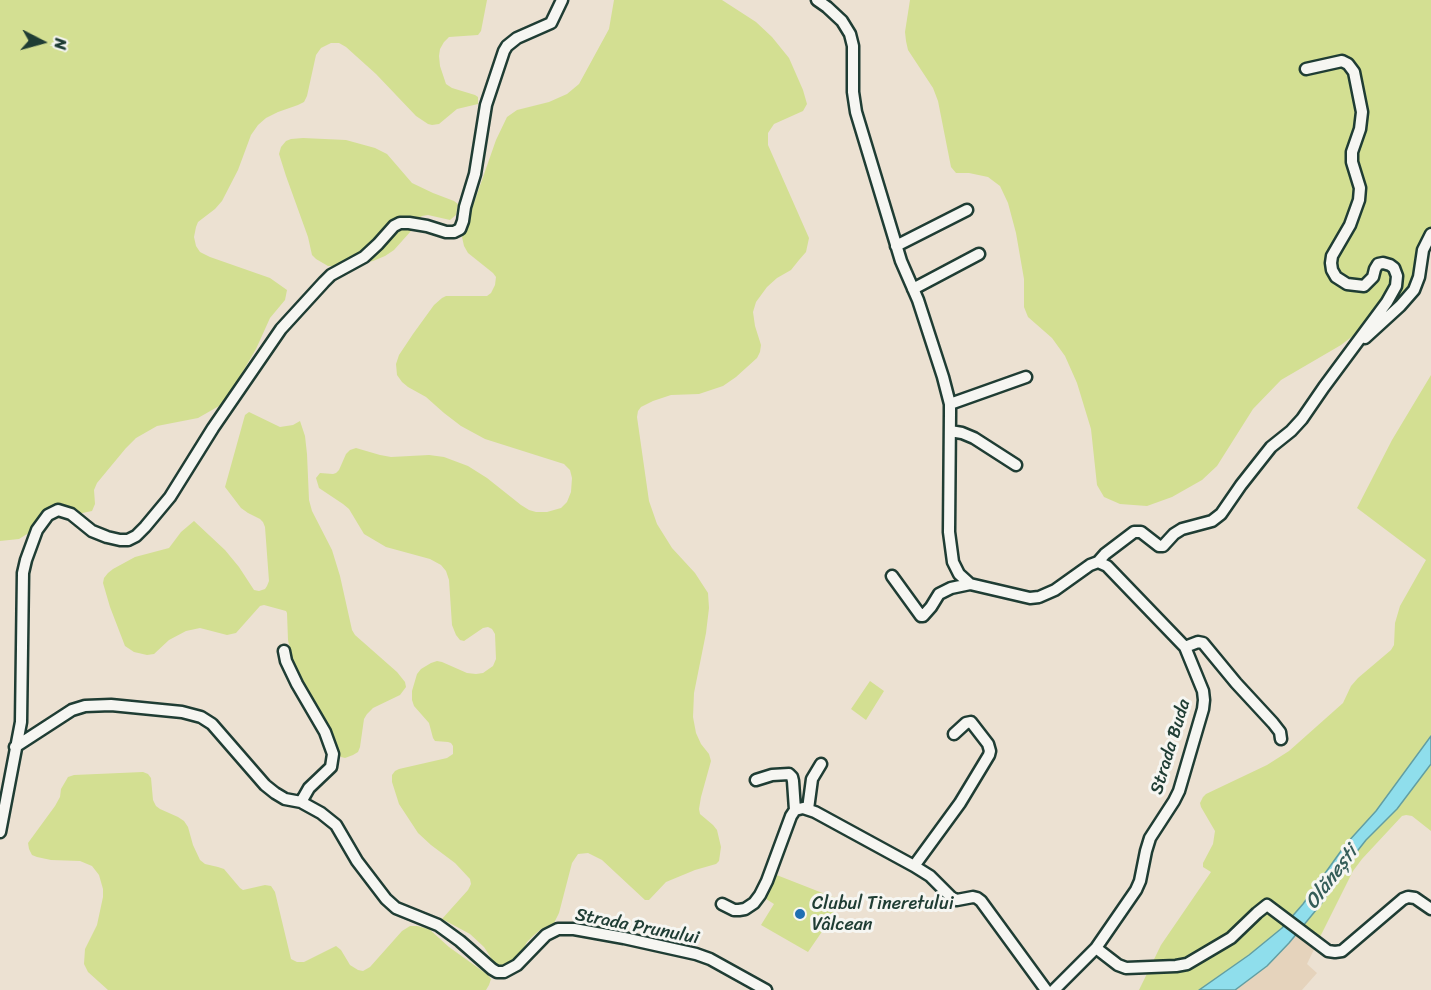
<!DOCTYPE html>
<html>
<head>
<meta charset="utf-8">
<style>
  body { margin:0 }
  #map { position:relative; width:1431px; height:990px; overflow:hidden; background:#ece1d2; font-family:Sriracha,sans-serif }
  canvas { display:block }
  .north { position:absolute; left:12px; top:12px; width:60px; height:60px; -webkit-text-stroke:4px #f6f6f2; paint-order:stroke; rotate:96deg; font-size:16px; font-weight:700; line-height:24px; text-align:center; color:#1f3d34 }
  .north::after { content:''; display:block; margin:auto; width:21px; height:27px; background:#1f3d34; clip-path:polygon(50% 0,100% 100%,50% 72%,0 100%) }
</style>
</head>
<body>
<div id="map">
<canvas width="1431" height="990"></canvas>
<div class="north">N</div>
</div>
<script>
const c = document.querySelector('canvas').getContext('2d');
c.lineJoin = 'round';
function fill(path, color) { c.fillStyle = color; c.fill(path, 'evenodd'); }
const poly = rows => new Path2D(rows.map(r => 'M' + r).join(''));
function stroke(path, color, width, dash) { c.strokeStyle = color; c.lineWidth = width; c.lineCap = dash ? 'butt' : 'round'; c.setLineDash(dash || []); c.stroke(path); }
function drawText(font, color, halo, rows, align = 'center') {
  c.font = font + ' Sriracha,sans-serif'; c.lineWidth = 6; c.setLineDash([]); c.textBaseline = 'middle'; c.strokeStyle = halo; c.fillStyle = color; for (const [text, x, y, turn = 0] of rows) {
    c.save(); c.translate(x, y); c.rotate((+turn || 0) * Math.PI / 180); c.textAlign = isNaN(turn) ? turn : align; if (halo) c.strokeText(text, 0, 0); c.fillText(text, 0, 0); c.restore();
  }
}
fill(poly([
  [1303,927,1319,939,1307,964,1317,973,1302,990,1235,990,1267,966]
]), '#e5d3bc');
fill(poly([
  [0,0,487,0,481,31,478,35,449,37,444,42,440,49,439,56,440,66,446,84,452,88,475,95,478,97,478,104,457,109,439,124,432,125,428,124,416,116,376,74,346,47,339,43,331,43,321,48,316,55,307,96,304,102,298,105,278,112,266,118,258,125,251,135,238,170,222,201,215,209,198,222,196,227,194,237,196,246,200,252,210,257,270,278,287,290,285,300,270,318,256,349,229,395,219,406,198,418,157,426,136,438,126,448,97,483,94,490,95,504,92,511,54,519,45,523,19,539,0,541],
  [614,0,722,0,756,22,772,37,789,58,803,90,807,104,803,111,774,124,768,133,768,145,809,238,806,252,799,260,791,270,777,278,767,287,756,302,753,312,755,326,761,345,760,352,757,358,736,377,723,386,699,394,671,395,653,401,641,407,638,411,637,417,649,501,657,524,672,548,695,573,708,593,709,608,706,633,694,693,693,717,696,733,701,744,709,754,711,761,701,797,699,809,700,814,713,825,717,830,721,847,719,861,716,864,695,870,666,882,649,900,645,900,602,860,588,853,578,854,572,863,559,913,554,923,541,929,532,937,527,942,518,959,504,967,499,967,495,964,484,947,470,934,442,919,468,890,471,884,470,879,455,863,431,845,418,833,399,804,392,782,392,775,395,771,399,769,447,758,453,754,453,746,451,743,448,742,435,741,433,738,429,723,414,706,412,700,412,691,417,674,421,669,431,663,437,661,442,662,467,673,476,674,483,673,493,666,496,659,495,634,492,629,488,627,483,628,464,641,460,640,456,635,452,625,449,580,446,571,441,565,430,559,386,547,364,534,349,509,343,504,319,488,316,478,320,473,333,474,336,473,339,470,346,454,350,450,356,448,380,455,391,457,429,455,444,457,468,466,487,478,521,505,529,510,536,512,547,512,561,508,567,502,571,492,572,478,570,470,564,464,485,439,461,426,444,413,426,397,408,387,402,382,397,375,396,364,399,355,413,334,434,305,442,298,446,296,487,296,491,293,495,285,496,277,493,273,468,253,464,246,462,237,496,140,507,117,517,110,549,102,567,94,579,84,609,29],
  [910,0,1431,0,1431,231,1407,289,1398,299,1384,312,1341,345,1281,380,1253,409,1217,466,1202,480,1172,497,1147,506,1120,504,1104,497,1097,485,1091,429,1077,383,1065,356,1052,338,1028,317,1024,307,1024,279,1016,233,1008,203,1000,186,988,177,969,173,956,173,951,167,938,101,933,88,908,50,906,41,905,32],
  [303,138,346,140,375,148,387,154,412,183,433,193,454,201,458,204,456,215,450,220,428,215,422,216,418,219,411,231,394,250,385,256,373,261,360,264,340,266,328,266,316,259,312,255,308,237,286,176,279,154,281,147,286,141,291,139],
  [1431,375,1431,736,1376,811,1346,844,1303,904,1282,928,1249,955,1199,990,1139,990,1161,945,1211,872,1203,867,1203,863,1213,844,1215,831,1201,807,1200,803,1203,797,1206,794,1267,765,1289,751,1343,703,1351,686,1358,678,1391,650,1394,645,1395,623,1400,606,1426,560,1357,508,1392,440],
  [249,412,280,427,293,425,300,421,305,436,307,454,309,500,312,511,332,550,340,576,352,630,355,635,397,672,405,682,406,687,400,695,373,708,367,714,364,719,360,747,358,752,353,755,345,758,341,757,338,754,299,676,293,663,288,640,287,613,286,611,264,605,260,606,236,633,227,635,200,628,186,631,169,640,154,654,147,655,134,652,125,646,110,607,103,583,104,578,108,573,113,569,135,557,169,548,181,532,194,521,225,550,239,567,254,590,259,591,265,589,267,586,269,581,265,527,263,522,260,519,248,513,241,508,225,487,245,415],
  [870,681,884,691,866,720,851,709],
  [1431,764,1431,831,1412,816,1406,815,1402,816,1362,859,1353,871,1319,939,1303,927,1321,904,1344,868,1366,840,1397,809],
  [143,772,148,774,151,778,153,800,156,806,160,809,178,817,184,821,188,827,193,845,200,860,205,864,218,867,224,869,240,888,243,890,265,885,271,886,275,892,291,959,297,962,304,962,336,946,341,950,350,965,358,970,363,971,370,967,402,931,410,926,417,926,429,929,449,947,488,975,491,979,489,985,486,990,108,990,88,972,84,964,85,949,97,925,103,897,103,889,99,875,92,866,80,861,51,860,37,857,32,855,29,849,28,843,55,806,60,797,61,789,68,777,74,775],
  [774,874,843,901,808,952,761,925,774,904,763,897]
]), '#d3df92');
const water = poly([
  [1431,736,1431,764,1397,809,1366,840,1344,868,1321,904,1289,943,1267,966,1235,990,1199,990,1249,955,1282,928,1303,904,1346,844,1376,811,1431,736]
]);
fill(water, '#8fdeec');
stroke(water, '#629ea2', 1.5);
const minor = poly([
  [817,0,827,7,842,21,850,34,853,46,853,92,856,112,901,261,918,300,943,377,950,404,950,413,949,532,953,562,959,574,970,584,1030,598,1039,597,1055,590,1090,565,1098,562,1105,554,1134,532,1141,532,1159,546,1163,546,1174,534,1182,529,1212,521,1221,514,1241,485,1271,447,1291,431,1302,419,1324,387,1387,302,1396,286,1397,276,1394,268,1390,265,1383,263,1378,264,1375,269,1373,277,1364,286,1347,284,1336,277,1332,270,1331,263,1332,256,1350,225,1359,200,1360,188,1352,162,1352,152,1360,129,1362,112,1354,72,1348,64,1342,61,1306,69],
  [896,246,967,210],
  [913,289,979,254],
  [1365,338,1400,306,1414,290,1419,277,1423,250,1431,234],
  [950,404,1026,377],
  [950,431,962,433,974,438,1016,465],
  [892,576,921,616,923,616,931,607,939,594,951,588,970,584],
  [1185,647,1198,642,1203,643,1236,683,1273,723,1280,732,1281,739],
  [284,651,286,661,297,684,325,732,333,754,331,767,309,788,301,802],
  [15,747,72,710,85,706,111,705,182,712,201,717,212,724,265,785,275,793,285,799,301,802,321,813,336,825,357,861,386,899,396,908,438,925,460,941,492,969,497,972,504,972,517,965,546,935,558,929,574,929,624,938,696,954,710,959,766,990],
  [756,780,772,775,789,774,792,777,793,781,795,810],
  [808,809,812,779,821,764],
  [0,832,21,722,23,573,26,560,37,530,48,515,58,510,71,514,92,531,107,537,120,540,128,540,136,536,145,527,170,497,213,428,281,329,324,282,331,275,364,257,378,244,394,226,400,223,409,223,427,226,446,232,454,232,460,229,463,221,465,207,475,174,486,105,504,51,507,46,517,38,551,23,562,0],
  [914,866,960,803,989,755,990,751,988,744,971,722,966,723,954,734],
  [722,904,734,910,739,910,745,909,754,903,760,895,767,881,791,816,795,810,803,808,815,812,914,866,930,876,952,898,957,900,973,897,977,898,981,901,1046,990],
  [1096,948,1118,965,1126,968,1176,966,1187,964,1231,938,1257,913,1267,905,1328,951,1335,952,1342,951,1403,899,1408,897,1415,898,1431,909],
  [1054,990,1096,948,1136,890,1140,881,1146,851,1150,838,1174,801,1179,791,1203,709,1204,700,1203,691,1185,647,1107,566,1098,562]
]);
stroke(minor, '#1f3d34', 15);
stroke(minor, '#f6f6f2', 10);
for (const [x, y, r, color] of [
  [800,914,6,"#1f6fb2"]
]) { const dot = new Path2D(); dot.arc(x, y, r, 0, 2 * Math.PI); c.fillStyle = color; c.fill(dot); stroke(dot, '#f6f6f2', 2); }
drawText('18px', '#1f3d34', '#f6f6f2', [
  ["Strada Buda",1171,747,-73],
  ["Strada Prunului",637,927,11]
]);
drawText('18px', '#1f3d34', '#f6f6f2', [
  ["Clubul Tineretului",812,904],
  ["Vâlcean",812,925]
], 'left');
drawText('italic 20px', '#355d59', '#f6f6f2', [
  ["Olănești",1332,878,-53]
]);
</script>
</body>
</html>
